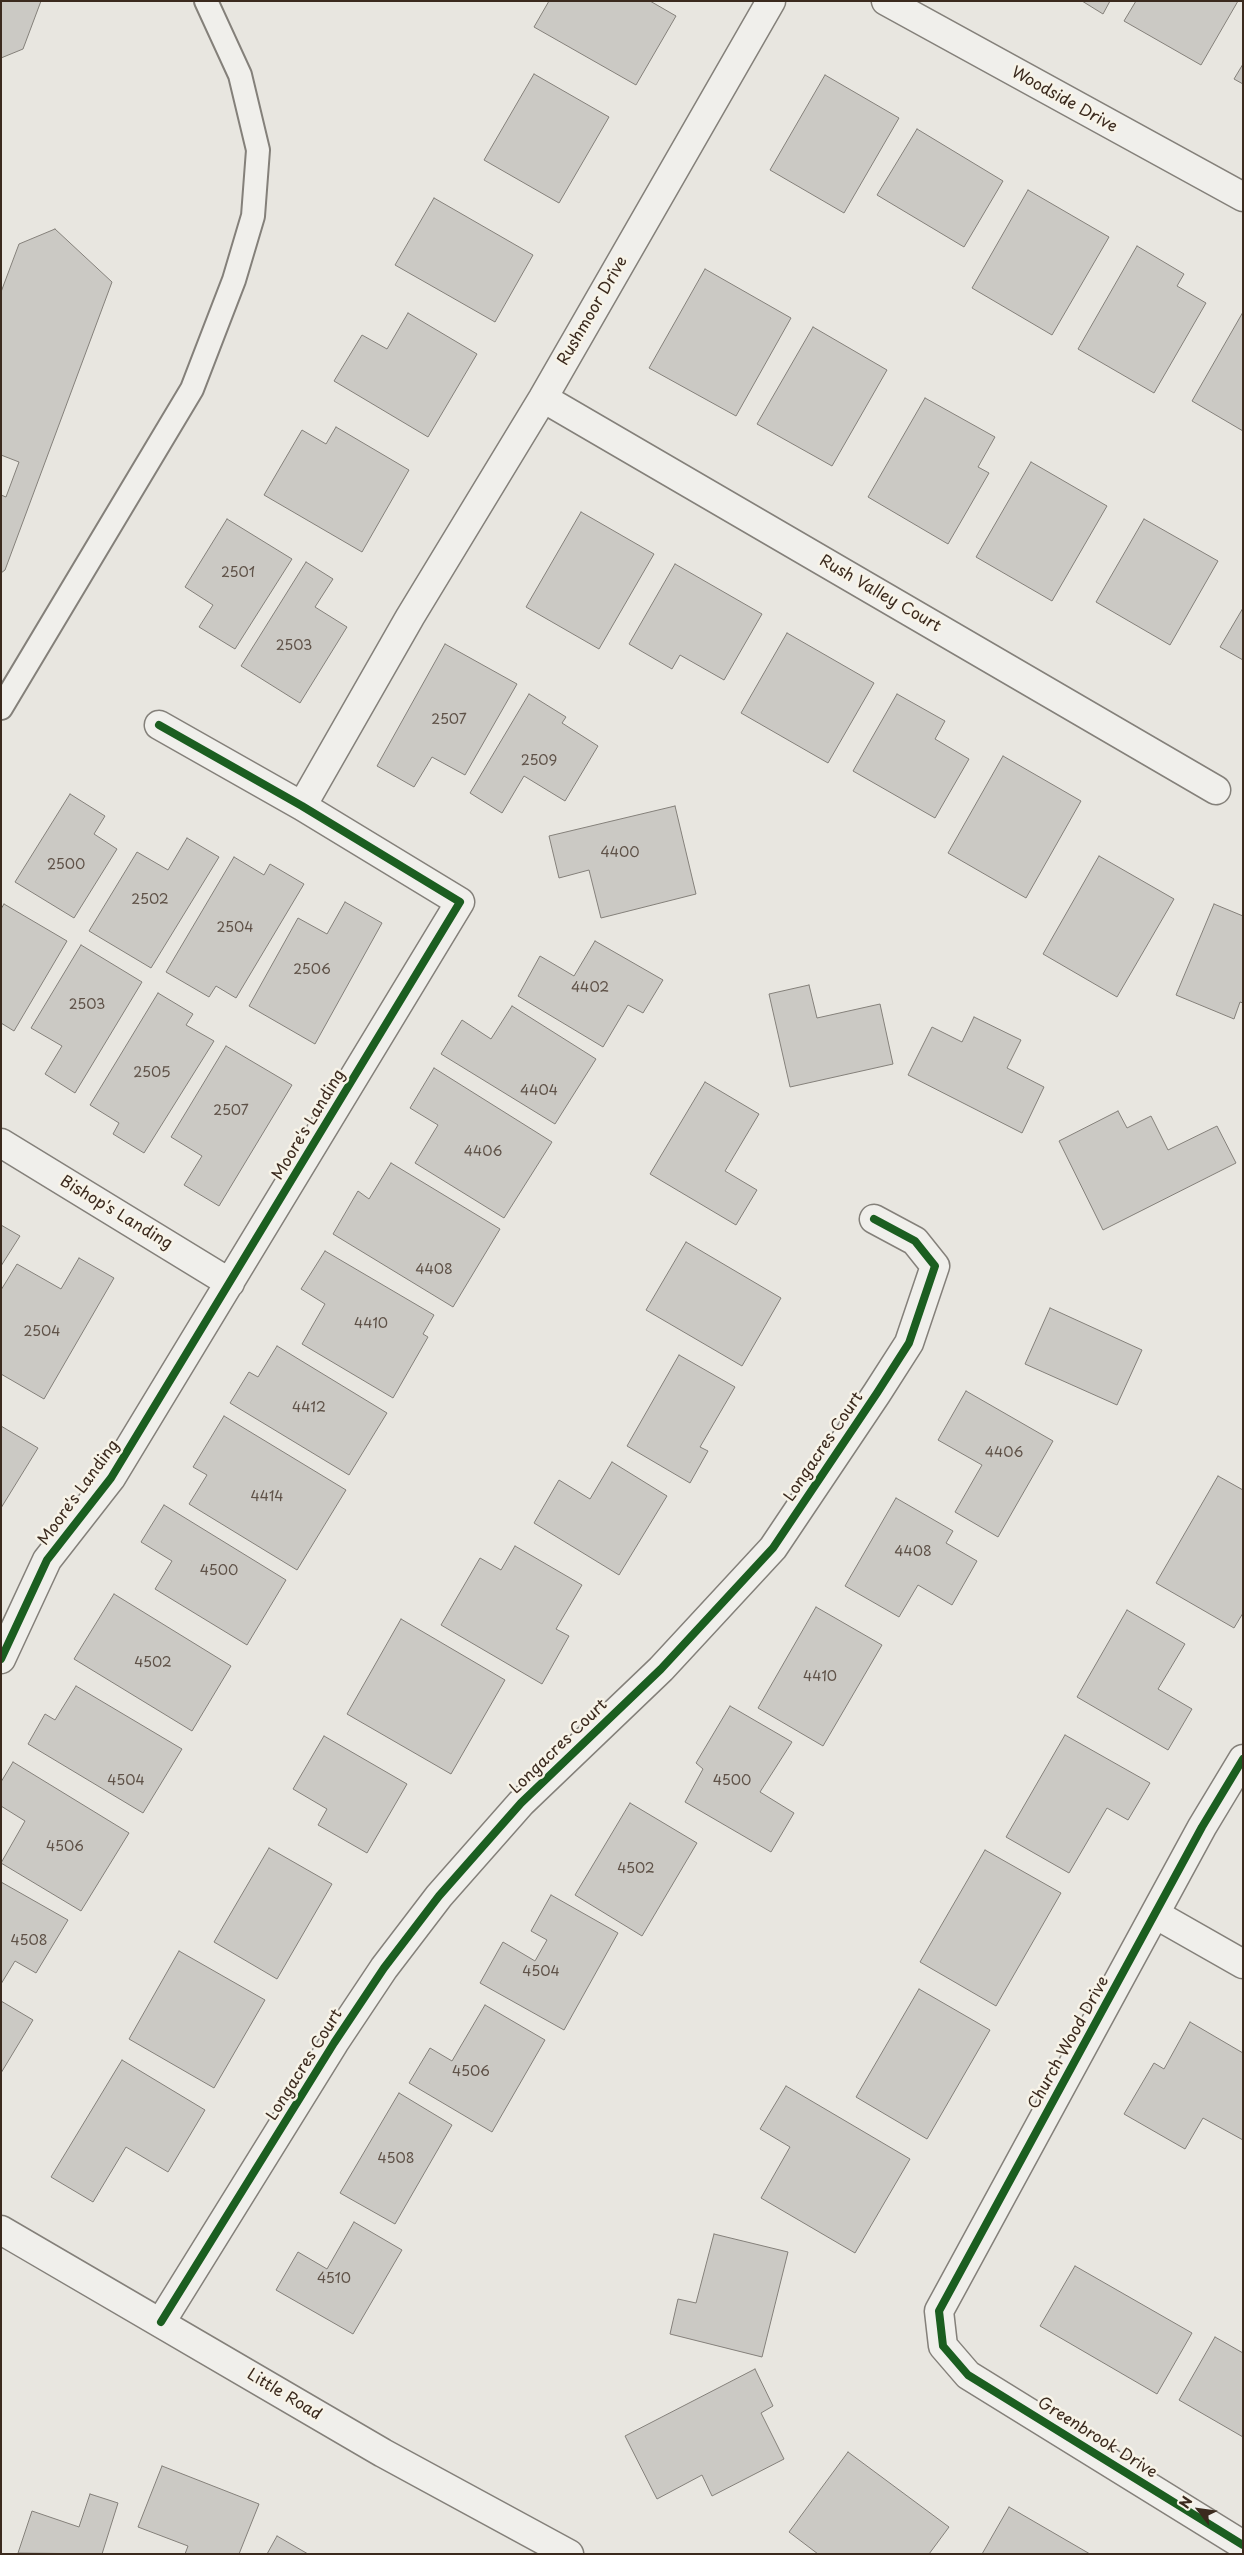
<!DOCTYPE html>
<html>
<head>
<meta charset="utf-8">
<style>
  body { margin:0 }
  #map { position:relative; width:1244px; height:2555px; overflow:hidden; background:#e8e6e0; font-family:"Playpen Sans",sans-serif }
  canvas { display:block }
  .frame { position:absolute; inset:0; border:2px solid #3b2a1e; pointer-events:none }
  .north { position:absolute; left:1174px; top:2485px; width:50px; height:50px; -webkit-text-stroke:4px #f7f3e8; paint-order:stroke; rotate:300deg; font-size:14px; font-weight:700; line-height:20px; text-align:center; color:#3b2a1e }
  .north::after { content:''; display:block; margin:auto; width:18px; height:22px; background:#3b2a1e; clip-path:polygon(50% 0,100% 100%,50% 72%,0 100%) }
</style>
</head>
<body>
<div id="map">
<canvas width="1244" height="2555"></canvas>
<div class="frame"></div>
<div class="north">N</div>
</div>
<script>
const c = document.querySelector('canvas').getContext('2d');
c.lineJoin = 'round';
function fill(path, color) { c.fillStyle = color; c.fill(path, 'evenodd'); }
const poly = rows => new Path2D(rows.map(r => 'M' + r).join(''));
function stroke(path, color, width, dash) { c.strokeStyle = color; c.lineWidth = width; c.lineCap = dash ? 'butt' : 'round'; c.setLineDash(dash || []); c.stroke(path); }
function drawText(font, color, halo, rows, align = 'center') {
  c.font = font + ' "Playpen Sans",sans-serif'; c.lineWidth = 5; c.setLineDash([]); c.textBaseline = 'middle'; c.strokeStyle = halo; c.fillStyle = color; for (const [text, x, y, turn = 0] of rows) {
    c.save(); c.translate(x, y); c.rotate((+turn || 0) * Math.PI / 180); c.textAlign = isNaN(turn) ? turn : align; if (halo) c.strokeText(text, 0, 0); c.fillText(text, 0, 0); c.restore();
  }
}
const building = poly([
  [1,1,41,1,23,49,1,58,1,1],
  [549,1,650,1,676,16,636,85,534,27,549,1],
  [1082,1,1110,1,1103,14,1082,1],
  [1136,1,1238,1,1201,65,1124,21,1136,1],
  [1243,64,1243,84,1234,79,1243,64],
  [534,74,609,117,559,203,484,160,534,74],
  [825,75,899,118,844,213,770,170,825,75],
  [917,129,1003,181,964,247,877,195,917,129],
  [1028,190,1109,237,1052,335,972,288,1028,190],
  [434,198,533,255,495,322,395,265,434,198],
  [55,229,112,282,5,570,1,573,1,495,6,497,19,462,1,455,1,292,19,244,55,229],
  [1137,246,1184,274,1177,286,1206,303,1154,393,1078,349,1137,246],
  [705,269,791,318,736,416,649,368,705,269],
  [1243,312,1243,431,1192,401,1243,312],
  [408,313,477,354,428,437,334,381,362,335,387,349,408,313],
  [813,327,887,370,832,466,757,424,813,327],
  [925,398,995,437,978,467,989,473,948,544,868,497,925,398],
  [336,427,409,470,362,552,264,495,302,430,326,444,336,427],
  [1031,462,1107,506,1052,601,976,557,1031,462],
  [581,512,654,554,599,649,526,607,581,512],
  [227,519,292,559,235,649,199,627,213,605,185,587,227,519],
  [1144,519,1218,561,1170,645,1096,602,1144,519],
  [306,562,333,579,315,607,347,627,300,703,241,666,306,562],
  [675,564,762,614,724,680,680,655,672,669,629,644,675,564],
  [1243,608,1243,660,1220,647,1243,608],
  [787,633,874,683,828,763,741,713,787,633],
  [445,644,517,684,465,775,432,757,414,787,377,766,445,644],
  [529,694,566,717,562,723,598,746,565,801,524,776,502,813,470,793,529,694],
  [897,694,945,721,935,739,969,759,935,818,853,771,897,694],
  [1003,756,1081,801,1026,898,948,853,1003,756],
  [70,794,105,816,94,834,117,849,74,918,15,882,70,794],
  [675,806,696,894,601,918,589,870,559,878,549,836,675,806],
  [187,838,219,857,151,968,89,931,137,852,168,870,187,838],
  [1099,856,1174,899,1117,997,1043,954,1099,856],
  [234,857,264,875,270,864,304,884,236,998,216,986,209,997,166,972,234,857],
  [345,902,382,923,315,1044,249,1006,298,918,327,934,345,902],
  [4,904,67,941,14,1031,1,1023,1,909,4,904],
  [1214,904,1243,916,1243,1003,1240,1002,1234,1019,1176,995,1214,904],
  [595,941,663,980,643,1013,628,1005,603,1047,518,996,540,956,574,976,595,941],
  [81,945,142,982,75,1093,45,1074,62,1046,31,1028,81,945],
  [809,985,817,1018,880,1004,893,1064,790,1087,769,994,809,985],
  [158,993,193,1014,186,1025,214,1041,144,1153,113,1134,119,1123,90,1105,158,993],
  [512,1006,596,1059,555,1124,441,1054,462,1020,491,1039,512,1006],
  [974,1017,1021,1040,1007,1068,1044,1087,1022,1133,908,1075,932,1027,962,1042,974,1017],
  [226,1046,292,1085,219,1206,184,1185,202,1156,171,1137,226,1046],
  [434,1068,552,1142,504,1218,415,1163,438,1125,410,1108,434,1068],
  [705,1082,759,1114,725,1171,757,1190,736,1225,650,1174,705,1082],
  [1118,1111,1127,1128,1151,1116,1168,1150,1217,1126,1236,1163,1103,1230,1059,1141,1118,1111],
  [391,1163,500,1229,453,1307,333,1234,358,1191,369,1199,391,1163],
  [1,1225,20,1236,1,1266,1,1225],
  [686,1242,781,1298,742,1366,646,1310,686,1242],
  [325,1251,434,1315,423,1334,428,1337,393,1398,302,1344,325,1304,301,1289,325,1251],
  [79,1258,114,1278,44,1399,1,1374,1,1290,17,1264,61,1289,79,1258],
  [1050,1308,1142,1350,1117,1405,1025,1364,1050,1308],
  [277,1346,387,1413,349,1475,230,1403,249,1372,258,1377,277,1346],
  [679,1355,735,1387,700,1447,708,1451,690,1483,627,1446,679,1355],
  [966,1391,1053,1441,998,1537,955,1512,982,1465,938,1440,966,1391],
  [224,1416,346,1490,297,1570,189,1504,207,1475,193,1467,224,1416],
  [1,1426,38,1448,1,1508,1,1426],
  [612,1462,667,1496,619,1575,534,1523,559,1480,590,1499,612,1462],
  [1218,1476,1243,1490,1243,1613,1234,1628,1156,1583,1218,1476],
  [896,1498,953,1531,946,1543,977,1561,952,1605,918,1585,899,1617,845,1586,896,1498],
  [164,1505,286,1580,247,1645,155,1589,172,1561,141,1542,164,1505],
  [515,1546,582,1585,556,1629,569,1636,542,1684,441,1625,480,1558,501,1570,515,1546],
  [114,1594,231,1666,192,1731,74,1659,114,1594],
  [816,1607,882,1645,823,1746,758,1708,816,1607],
  [1127,1610,1185,1644,1158,1689,1192,1709,1168,1750,1077,1697,1127,1610],
  [401,1619,505,1680,451,1774,347,1714,401,1619],
  [76,1686,182,1749,143,1813,28,1744,45,1714,55,1720,76,1686],
  [730,1706,792,1742,760,1792,794,1813,771,1852,685,1802,703,1769,696,1763,730,1706],
  [1065,1735,1150,1783,1128,1820,1107,1808,1069,1873,1006,1837,1065,1735],
  [324,1736,407,1784,367,1853,318,1825,327,1809,293,1789,324,1736],
  [13,1762,129,1833,81,1911,1,1863,25,1821,1,1806,1,1782,13,1762],
  [630,1803,697,1843,642,1936,575,1895,630,1803],
  [269,1848,332,1884,277,1979,214,1942,269,1848],
  [985,1850,1061,1893,996,2006,920,1962,985,1850],
  [1,1882,68,1920,36,1973,15,1961,1,1984,1,1882],
  [551,1895,618,1933,564,2030,480,1983,503,1942,535,1961,547,1940,531,1931,551,1895],
  [179,1951,265,2000,214,2088,129,2039,179,1951],
  [919,1989,990,2030,927,2139,856,2097,919,1989],
  [1,2001,33,2020,1,2073,1,2001],
  [485,2005,545,2040,492,2132,409,2083,430,2048,452,2061,485,2005],
  [1190,2022,1243,2053,1243,2140,1203,2118,1185,2149,1124,2114,1154,2063,1164,2069,1190,2022],
  [122,2060,205,2110,168,2172,126,2147,93,2202,51,2177,122,2060],
  [786,2086,910,2159,855,2253,761,2198,790,2147,760,2129,786,2086],
  [399,2093,452,2125,395,2224,340,2193,399,2093],
  [354,2222,402,2250,353,2334,276,2290,298,2252,327,2269,354,2222],
  [714,2234,788,2252,762,2357,670,2334,678,2299,696,2303,714,2234],
  [1075,2266,1192,2333,1157,2394,1040,2326,1075,2266],
  [1215,2337,1243,2353,1243,2437,1179,2400,1215,2337],
  [755,2369,773,2406,761,2413,784,2459,712,2496,702,2475,657,2499,625,2436,755,2369],
  [848,2452,949,2527,929,2554,818,2554,789,2532,848,2452],
  [162,2466,259,2504,239,2554,185,2554,188,2546,138,2527,162,2466],
  [90,2494,118,2503,102,2554,18,2553,32,2511,79,2527,90,2494],
  [1009,2507,1090,2554,982,2554,1009,2507],
  [277,2536,308,2554,267,2554,277,2536]
]);
fill(building, '#cbc9c4');
stroke(building, '#84807a', 1);
const lane = poly([
  [1,708,192,389,234,280,253,216,258,150,240,75,206,1]
]);
const street = poly([
  [543,398,1216,790],
  [302,806,410,617,543,398,771,1],
  [1,1143,230,1283],
  [1,1659,47,1560,111,1478,460,902,302,806,159,725],
  [1243,1759,1202,1827,939,2311,943,2346,968,2375,1243,2545],
  [1155,1914,1243,1964],
  [161,2322,334,2043,384,1968,439,1896,521,1803,661,1669,773,1548,877,1393,909,1343,935,1266,915,1241,874,1219]
]);
const secondary = poly([
  [886,1,1243,197],
  [1,2230,383,2453,569,2554]
]);
stroke(lane, '#84807a', 26);
stroke(street, '#84807a', 31);
stroke(secondary, '#84807a', 31);
stroke(lane, '#f0efeb', 22);
stroke(street, '#f0efeb', 28);
stroke(secondary, '#f0efeb', 28);
stroke(poly([
  [1,1659,47,1560,111,1478,460,902,302,806,159,725],
  [1243,1759,1202,1827,939,2311,943,2346,968,2375,1243,2545],
  [161,2322,334,2043,384,1968,439,1896,521,1803,661,1669,773,1548,877,1393,909,1343,935,1266,915,1241,874,1219]
]), '#1b5e20', 8);
drawText('14px', '#5f5248', null, [
  ["2501",238,573],
  ["2503",294,646],
  ["2507",449,720],
  ["2509",539,761],
  ["4400",620,853],
  ["2500",66,865],
  ["2502",150,900],
  ["2504",235,928],
  ["2506",312,970],
  ["4402",590,988],
  ["2503",87,1005],
  ["2505",152,1073],
  ["4404",539,1091],
  ["2507",231,1111],
  ["4406",483,1152],
  ["4408",434,1270],
  ["4410",371,1324],
  ["2504",42,1332],
  ["4412",309,1408],
  ["4406",1004,1453],
  ["4414",267,1497],
  ["4408",913,1552],
  ["4500",219,1571],
  ["4502",153,1663],
  ["4410",820,1677],
  ["4504",126,1781],
  ["4500",732,1781],
  ["4506",65,1847],
  ["4502",636,1869],
  ["4508",29,1941],
  ["4504",541,1972],
  ["4506",471,2072],
  ["4508",396,2159],
  ["4510",334,2279]
]);
drawText('16px', '#3b2a1e', '#f7f3e8', [
  ["Woodside Drive",1064,100,29],
  ["Rushmoor Drive",593,311,-60],
  ["Rush Valley Court",880,594,30],
  ["Moore's Landing",309,1125,-59],
  ["Bishop's Landing",116,1213,31],
  ["Longacres Court",824,1447,-56],
  ["Moore's Landing",79,1493,-54],
  ["Longacres Court",559,1747,-44],
  ["Church Wood Drive",1069,2043,-61],
  ["Longacres Court",305,2065,-58],
  ["Little Road",284,2395,31],
  ["Greenbrook Drive",1097,2438,32]
]);
</script>
</body>
</html>
